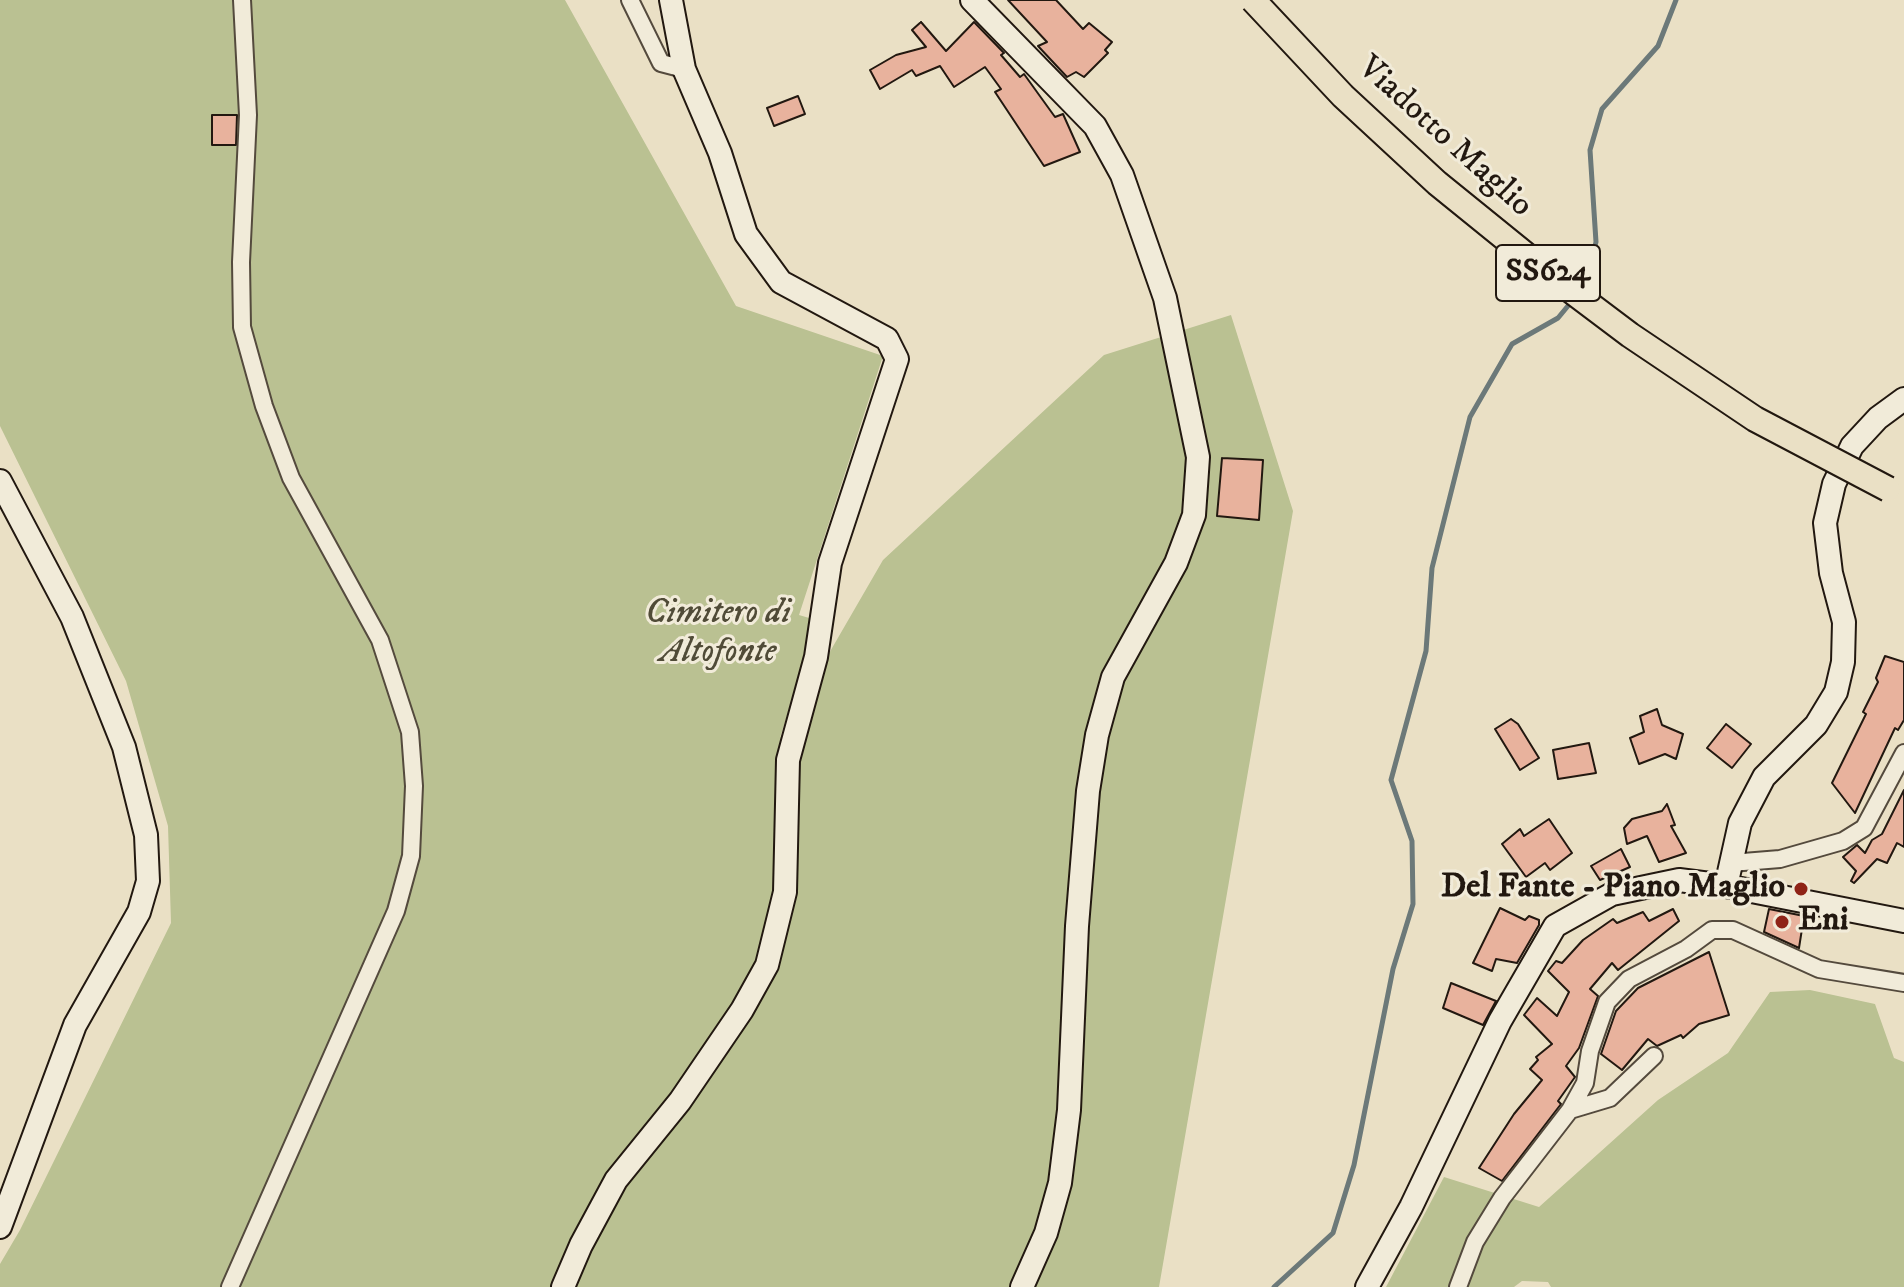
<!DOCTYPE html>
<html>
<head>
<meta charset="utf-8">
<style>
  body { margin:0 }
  canvas { display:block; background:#eae0c5 }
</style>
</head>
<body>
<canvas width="1904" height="1287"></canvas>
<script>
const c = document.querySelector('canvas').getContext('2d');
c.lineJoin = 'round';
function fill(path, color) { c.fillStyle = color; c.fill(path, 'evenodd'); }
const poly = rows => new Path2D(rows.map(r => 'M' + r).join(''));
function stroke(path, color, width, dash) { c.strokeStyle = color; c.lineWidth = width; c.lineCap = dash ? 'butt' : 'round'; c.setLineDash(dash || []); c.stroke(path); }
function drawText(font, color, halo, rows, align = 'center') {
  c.font = font + ' "IM FELL DW Pica",serif'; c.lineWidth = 6; c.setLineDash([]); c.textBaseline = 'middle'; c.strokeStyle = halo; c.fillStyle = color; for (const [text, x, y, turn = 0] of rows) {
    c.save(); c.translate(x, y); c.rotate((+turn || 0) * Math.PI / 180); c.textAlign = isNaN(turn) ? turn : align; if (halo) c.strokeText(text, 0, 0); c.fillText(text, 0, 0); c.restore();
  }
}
fill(poly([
  [0,0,565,0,736,306,883,356,799,615,816,620,780,738,883,560,1104,355,1231,315,1293,511,1159,1287,0,1287,0,1264,20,1230,171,923,168,826,126,681,0,426],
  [1810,990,1875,1004,1894,1058,1904,1062,1904,1287,1551,1287,1548,1282,1522,1281,1514,1287,1386,1287,1444,1177,1539,1207,1658,1100,1728,1053,1770,992]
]), '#bac192');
stroke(poly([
  [1580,290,1586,283,1596,242,1590,150,1602,109,1658,46,1676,0],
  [1274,1287,1333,1233,1354,1165,1393,969,1413,904,1412,841,1391,780,1426,651,1432,568,1470,417,1512,344,1558,318,1572,301]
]), '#6c7979', 5);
const building = poly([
  [1008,0,1056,0,1083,29,1089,23,1112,42,1105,50,1108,53,1084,77,1076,72,1067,77,1038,46,1047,42,1008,0],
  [921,22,946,51,974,22,1004,53,1001,55,1020,77,1024,74,1055,117,1063,114,1080,152,1044,166,995,92,1001,89,985,67,954,87,940,66,916,76,912,70,880,89,870,70,896,55,926,47,912,30,921,22],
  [798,96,805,114,774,126,767,108,798,96],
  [212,115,237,115,236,145,212,145,212,115],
  [1222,458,1263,460,1259,520,1217,516,1222,458],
  [1885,656,1904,662,1904,720,1898,730,1895,728,1855,813,1832,783,1866,714,1863,712,1878,682,1876,678,1885,656],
  [1657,709,1662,725,1683,734,1676,759,1665,754,1639,764,1630,738,1644,732,1640,716,1657,709],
  [1511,719,1518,724,1539,758,1520,770,1495,729,1511,719],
  [1726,724,1751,744,1732,768,1707,748,1726,724],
  [1589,743,1596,773,1558,779,1553,750,1589,743],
  [1904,790,1904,847,1897,843,1887,863,1877,859,1854,883,1851,881,1856,871,1843,857,1857,845,1865,853,1872,840,1882,834,1904,790],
  [1667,804,1675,825,1671,826,1686,853,1659,862,1647,836,1627,844,1624,828,1632,819,1662,811,1667,804],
  [1549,819,1572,853,1550,870,1545,863,1526,877,1502,844,1520,829,1524,836,1549,819],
  [1621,849,1630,867,1600,880,1591,866,1621,849],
  [1500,908,1525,920,1529,916,1539,920,1539,925,1517,963,1496,959,1492,971,1473,963,1500,908],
  [1673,909,1679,921,1618,970,1612,963,1590,989,1598,996,1579,1048,1566,1066,1575,1077,1558,1101,1561,1104,1502,1181,1479,1168,1514,1114,1542,1080,1530,1069,1538,1060,1536,1057,1552,1044,1524,1015,1537,998,1557,1016,1569,992,1548,971,1556,961,1562,963,1583,940,1613,919,1617,923,1643,912,1649,921,1673,909],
  [1769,909,1804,916,1799,948,1764,932,1769,909],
  [1709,952,1729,1015,1699,1024,1683,1038,1681,1035,1657,1046,1648,1039,1622,1070,1601,1054,1616,1011,1638,988,1709,952],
  [1451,983,1496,1001,1483,1025,1443,1008,1451,983]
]);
fill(building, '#e8b29d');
stroke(building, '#221810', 2);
const street = poly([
  [630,0,661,63,684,69],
  [1731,863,1780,859,1843,841,1864,828,1904,753],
  [1570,1110,1610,1098,1654,1056],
  [230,1287,396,911,411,856,414,786,410,732,380,640,291,478,264,406,242,327,241,262,248,115,242,0],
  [1458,1287,1475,1242,1502,1198,1570,1110,1585,1083,1590,1051,1607,1002,1629,979,1686,949,1712,930,1733,930,1819,969,1904,983]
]);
const secondary = poly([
  [972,0,1095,126,1122,175,1165,298,1198,457,1194,515,1176,563,1113,677,1097,735,1088,791,1077,926,1069,1110,1060,1183,1046,1233,1022,1287],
  [0,481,72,617,124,747,146,835,148,881,139,912,75,1025,0,1227],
  [1726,886,1740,823,1764,777,1816,725,1836,692,1843,662,1844,622,1831,573,1825,523,1834,484,1852,446,1878,418,1904,399],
  [563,1287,581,1245,616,1180,680,1101,742,1010,767,965,785,892,788,760,816,657,830,563,897,359,887,339,781,282,746,234,720,153,684,69,671,0],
  [1367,1287,1411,1207,1500,1021,1555,926,1612,894,1679,880,1726,886,1904,921]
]);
stroke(street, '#544a3d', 20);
stroke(secondary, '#221810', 26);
stroke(street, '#f1ebd9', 16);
stroke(secondary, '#f1ebd9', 22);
const primaryBridge = poly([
  [1253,0,1343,96,1437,183,1553,277,1630,335,1755,419,1888,489]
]);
stroke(primaryBridge, '#221810', 28, []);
stroke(primaryBridge, '#eae0c5', 24);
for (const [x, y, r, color] of [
  [1801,889,8,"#8f2418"],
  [1782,922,8,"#8f2418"]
]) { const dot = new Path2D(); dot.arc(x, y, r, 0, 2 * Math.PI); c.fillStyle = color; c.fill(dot); stroke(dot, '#f1ebd9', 3); }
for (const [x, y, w] of [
  [1548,273,104]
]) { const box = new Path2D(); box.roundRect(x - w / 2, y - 28, w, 56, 6); c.fillStyle = '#f1ebd9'; c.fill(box); stroke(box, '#221810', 2); }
drawText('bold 32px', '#221810', null, [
  ["SS624",1548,273]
]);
drawText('34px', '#221810', '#f1ebd9', [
  ["Viadotto Maglio",1444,138,42]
]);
drawText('italic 34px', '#504b37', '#f1ebd9', [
  ["Cimitero di",718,615],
  ["Altofonte",718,654]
]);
drawText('bold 34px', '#221810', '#f1ebd9', [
  ["Del Fante - Piano Maglio",1785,889],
  ["Eni",1798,922,"left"]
], 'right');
</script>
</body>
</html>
